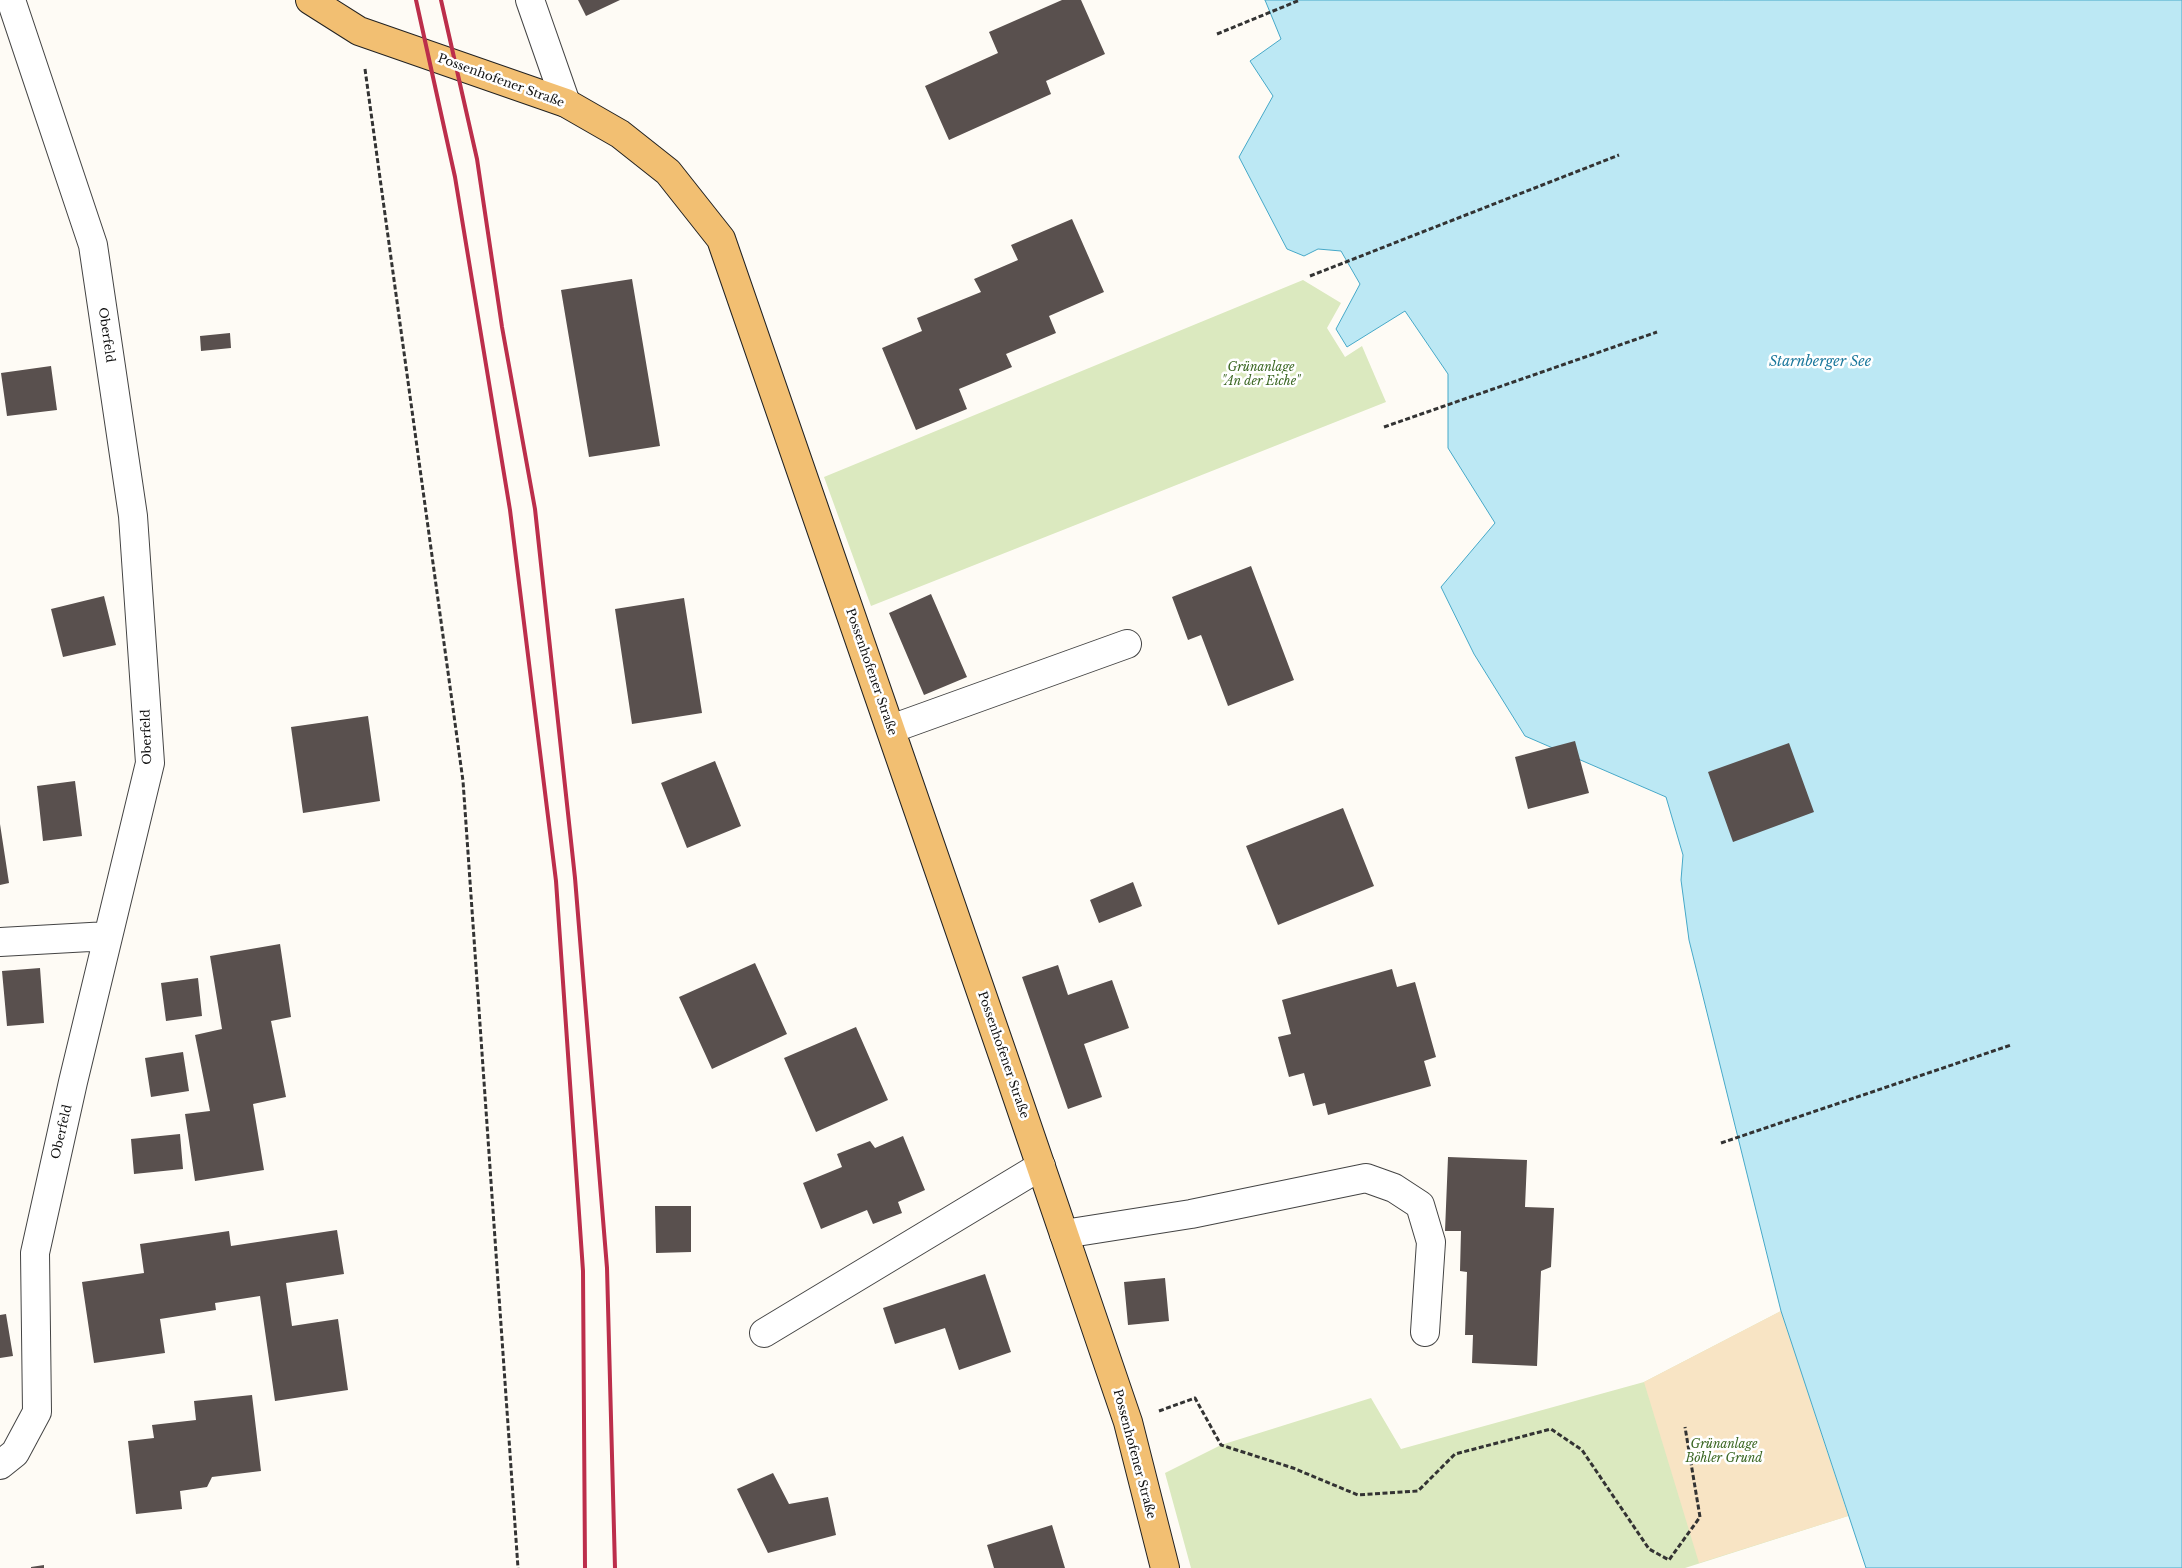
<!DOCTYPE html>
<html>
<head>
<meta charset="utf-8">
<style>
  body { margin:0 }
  canvas { display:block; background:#fefbf5 }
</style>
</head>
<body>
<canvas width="2182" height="1568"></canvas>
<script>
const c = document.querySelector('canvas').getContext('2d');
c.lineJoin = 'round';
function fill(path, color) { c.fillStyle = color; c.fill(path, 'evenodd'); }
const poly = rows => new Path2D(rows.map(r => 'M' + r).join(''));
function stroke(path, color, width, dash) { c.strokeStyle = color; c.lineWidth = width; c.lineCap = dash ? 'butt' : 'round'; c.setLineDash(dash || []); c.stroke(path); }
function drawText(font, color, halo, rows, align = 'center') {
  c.font = font + ' "Libre Baskerville",serif'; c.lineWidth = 5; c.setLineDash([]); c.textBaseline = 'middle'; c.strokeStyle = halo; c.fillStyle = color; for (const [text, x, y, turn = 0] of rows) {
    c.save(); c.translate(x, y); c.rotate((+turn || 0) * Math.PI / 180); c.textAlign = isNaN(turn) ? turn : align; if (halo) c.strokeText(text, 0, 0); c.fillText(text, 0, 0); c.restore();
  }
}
fill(poly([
  [1303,280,1341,303,1327,328,1345,357,1362,346,1386,402,871,606,824,477],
  [1781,1311,1848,1516,1685,1568,1191,1568,1165,1473,1221,1445,1371,1398,1401,1449,1644,1382]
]), '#dbe9bf');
fill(poly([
  [1781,1311,1848,1516,1699,1563,1644,1382]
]), '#f8e4c4');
const water = poly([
  [1265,0,2182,0,2182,1568,1866,1568,1781,1311,1689,940,1681,880,1683,855,1666,797,1525,736,1474,654,1441,587,1495,523,1448,448,1448,374,1405,311,1347,347,1336,329,1360,284,1341,251,1318,249,1304,256,1287,249,1239,157,1273,96,1250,61,1281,39,1265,0]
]);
fill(water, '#bce8f4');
stroke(water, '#46a8c8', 1);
fill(poly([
  [578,0,620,0,586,16],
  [1062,0,1081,0,1105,54,1046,81,1051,94,949,140,925,86,998,53,989,32],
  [1072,219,1104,292,1049,316,1056,333,1006,354,1012,367,959,389,967,409,916,430,882,348,922,331,917,318,981,292,974,279,1018,260,1011,245],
  [632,279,660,446,589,457,561,290],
  [230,333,231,348,201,351,200,336],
  [51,366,57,410,7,416,1,373],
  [1251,566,1294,680,1228,706,1201,635,1188,640,1172,597],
  [931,594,967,677,924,695,889,613],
  [104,596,116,645,63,657,51,609],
  [684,598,702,713,632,724,615,609],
  [368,716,380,801,303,813,291,727],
  [1575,741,1589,793,1528,809,1515,757],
  [1789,743,1814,812,1733,842,1708,772],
  [715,761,741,826,687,848,661,783],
  [75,781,82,836,43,841,37,786],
  [1343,808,1374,886,1278,925,1246,846],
  [0,824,9,883,0,885],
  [1133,882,1142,906,1099,923,1090,900],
  [280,944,291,1017,271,1021,286,1097,253,1104,264,1170,195,1181,185,1114,210,1111,195,1035,222,1029,210,956],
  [755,963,787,1034,712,1069,679,997],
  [1058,965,1068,995,1112,980,1129,1028,1084,1044,1102,1097,1068,1109,1022,977],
  [40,968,44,1023,7,1026,2,971],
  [1392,969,1397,987,1415,982,1436,1057,1424,1061,1431,1086,1328,1115,1325,1103,1313,1106,1304,1073,1289,1077,1278,1037,1291,1034,1282,1000],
  [198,978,202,1016,166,1021,161,983],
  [856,1027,888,1100,816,1132,784,1058],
  [183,1052,189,1091,151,1097,145,1058],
  [180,1134,183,1169,134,1174,131,1139],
  [903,1136,925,1190,898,1202,902,1213,873,1224,867,1210,821,1229,803,1183,842,1167,837,1154,870,1141,875,1148],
  [1448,1157,1527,1160,1525,1207,1554,1208,1551,1267,1541,1271,1537,1366,1472,1363,1473,1335,1465,1335,1467,1272,1460,1271,1461,1231,1445,1231],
  [655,1206,691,1206,691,1252,656,1253],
  [337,1230,344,1274,286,1283,292,1326,338,1319,348,1390,275,1401,260,1296,215,1303,216,1310,160,1319,165,1353,94,1363,82,1282,144,1273,140,1244,229,1231,231,1246],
  [985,1274,1011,1352,959,1370,945,1328,895,1344,883,1308],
  [1165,1278,1169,1321,1128,1325,1124,1282],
  [6,1314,13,1356,0,1358,0,1315],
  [252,1395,261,1471,212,1477,207,1487,180,1491,182,1509,136,1514,128,1441,154,1438,152,1425,196,1420,194,1401],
  [773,1473,789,1504,828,1497,836,1535,768,1553,737,1489],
  [1052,1525,1065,1568,994,1568,987,1545],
  [44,1565,44,1568,31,1568,31,1567]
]), '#59504e');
const minor = poly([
  [530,0,566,103],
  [891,729,1127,644],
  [0,942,108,936],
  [1064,1234,1191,1214,1366,1178,1394,1188,1420,1205,1431,1242,1425,1332],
  [764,1333,1041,1166],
  [0,1465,15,1453,37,1412,35,1253,73,1082,150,763,133,516,93,245,11,0]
]);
const major = poly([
  [310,0,359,31,566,103,620,134,668,172,721,239,1009,1073,1128,1422,1165,1568]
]);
stroke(minor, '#444', 30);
stroke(major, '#222', 30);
stroke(poly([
  [1217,34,1300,0],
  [365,69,463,781,518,1568],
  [1310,276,1619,155],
  [1384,427,1657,332],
  [1721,1143,2011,1045],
  [1159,1411,1195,1398,1221,1445,1293,1468,1358,1495,1418,1491,1455,1454,1551,1429,1582,1450,1649,1549,1669,1560,1700,1517,1685,1427]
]), '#333', 3, [5, 2.5]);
stroke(minor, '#fff', 28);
stroke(major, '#f2bf72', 28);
stroke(poly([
  [416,0,455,177,510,510,556,881,583,1271,585,1568],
  [441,0,477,159,502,327,535,509,575,878,607,1268,615,1568]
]), '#bc2e4b', 4);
drawText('12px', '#111', '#fff', [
  ["Possenhofener Straße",501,81,20],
  ["Oberfeld",106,335,82],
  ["Possenhofener Straße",871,672,71],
  ["Oberfeld",147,737,-92],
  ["Possenhofener Straße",1003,1055,71],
  ["Oberfeld",62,1132,-77],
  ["Possenhofener Straße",1134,1454,75]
]);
drawText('italic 12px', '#3b6723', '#fff', [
  ["Grünanlage",1261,368],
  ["\"An der Eiche\"",1261,382],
  ["Grünanlage",1724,1445],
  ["Böhler Grund",1724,1459]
]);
drawText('italic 14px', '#1e7a9e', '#fff', [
  ["Starnberger See",1820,362]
]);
</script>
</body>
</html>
